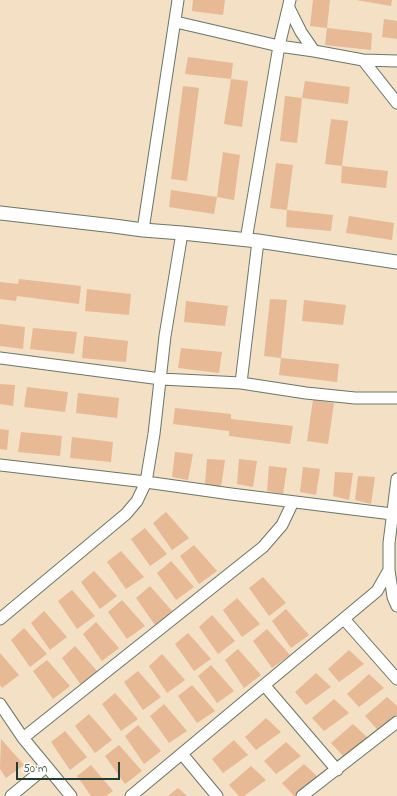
<!DOCTYPE html>
<html>
<head>
<meta charset="utf-8">
<style>
  body { margin:0 }
  #map { position:relative; width:397px; height:796px; overflow:hidden; background:#f3e0c5; font-family:"Indie Flower",sans-serif }
  canvas { display:block }
  .scale { position:absolute; left:16px; top:762px; width:104px; height:18px; box-sizing:border-box; border:2px solid #1f3d34; border-top:0; padding-left:5px; font-size:12px; line-height:14px; white-space:nowrap; color:#1f3d34; -webkit-text-stroke:3px #fdfcf7; paint-order:stroke }
</style>
</head>
<body>
<div id="map">
<canvas width="397" height="796"></canvas>
<div class="scale">50 m</div>
</div>
<script>
const c = document.querySelector('canvas').getContext('2d');
c.lineJoin = 'round';
function fill(path, color) { c.fillStyle = color; c.fill(path, 'evenodd'); }
const poly = rows => new Path2D(rows.map(r => 'M' + r).join(''));
function stroke(path, color, width, dash) { c.strokeStyle = color; c.lineWidth = width; c.lineCap = dash ? 'butt' : 'round'; c.setLineDash(dash || []); c.stroke(path); }
fill(poly([
  [193,0,225,0,223,15,192,11],
  [313,0,330,0,327,28,310,26],
  [356,0,392,0,391,6],
  [384,19,397,21,397,39,382,37],
  [327,28,372,33,371,50,325,45],
  [188,57,233,63,231,79,248,81,242,127,224,124,231,79,185,74],
  [305,81,350,87,348,104,302,98],
  [183,86,199,88,187,181,171,179],
  [285,96,302,98,297,143,280,141],
  [331,119,348,121,342,166,388,171,386,188,341,183,342,166,325,164],
  [223,152,240,155,234,200,217,197],
  [276,163,293,165,287,210,270,208],
  [171,190,217,197,214,214,169,207],
  [287,210,333,215,331,231,286,227],
  [349,216,394,223,392,240,346,233],
  [19,279,81,286,79,304,17,296,16,301,0,299,0,282,18,284],
  [87,289,131,294,129,315,85,311],
  [270,299,287,300,281,358,264,356],
  [304,300,346,305,343,325,302,321],
  [186,301,228,306,225,326,184,322],
  [0,324,25,327,23,349,0,346],
  [33,328,77,332,74,354,30,349],
  [84,336,128,341,126,362,82,358],
  [181,348,222,352,219,373,178,368],
  [281,358,339,364,337,382,279,375],
  [0,384,15,385,13,406,0,404],
  [27,387,68,392,65,412,24,407],
  [78,393,119,398,117,418,76,413],
  [313,400,334,403,328,444,307,441],
  [175,408,231,414,231,419,293,426,290,444,229,436,229,431,173,424],
  [0,429,9,430,7,450,0,449],
  [21,432,62,436,60,456,18,452],
  [72,437,113,442,111,462,70,458],
  [175,452,193,454,188,480,172,477],
  [207,459,225,460,221,487,205,484],
  [239,459,257,461,253,487,237,484],
  [269,466,287,468,283,494,267,491],
  [303,467,320,469,316,495,300,492],
  [335,472,353,473,349,500,333,496],
  [358,476,375,477,371,504,355,500],
  [166,512,189,538,172,550,153,523],
  [145,528,167,554,150,566,131,539],
  [194,545,217,571,199,584,180,556],
  [121,551,144,577,126,589,107,562],
  [171,561,194,587,176,600,157,573],
  [94,571,117,596,100,609,81,582],
  [263,577,286,603,269,616,249,588],
  [150,586,173,612,155,625,136,598],
  [72,590,95,616,77,629,58,601],
  [237,598,260,624,242,637,223,610],
  [122,600,145,626,127,639,108,612],
  [286,609,309,635,291,648,272,621],
  [44,611,67,637,50,650,31,623],
  [212,615,235,641,218,654,199,627],
  [96,622,119,648,102,661,83,634],
  [24,628,47,654,30,667,11,640],
  [267,629,290,655,272,668,253,641],
  [188,633,211,659,194,671,175,644],
  [75,646,98,672,81,685,62,658],
  [238,649,261,675,244,688,225,660],
  [349,650,364,664,339,682,328,669],
  [0,653,19,675,2,688,0,685],
  [162,654,185,680,167,693,149,666],
  [47,660,70,686,53,699,33,671],
  [211,665,234,691,217,703,198,676],
  [138,671,161,697,143,710,124,682],
  [316,673,331,687,306,705,295,692],
  [369,674,384,688,359,707,347,694],
  [192,685,215,711,197,723,178,696],
  [115,693,138,719,121,731,102,704],
  [387,697,397,706,397,714,377,729,365,716],
  [334,699,349,713,324,731,312,718],
  [164,704,187,731,169,743,150,716],
  [89,714,112,740,95,753,75,726],
  [266,718,281,732,256,750,245,737],
  [353,724,368,738,343,756,331,743],
  [138,725,161,751,144,764,125,736],
  [65,731,87,757,70,770,51,742],
  [1,739,24,765,6,778,0,769],
  [234,740,248,755,223,773,212,759],
  [286,742,301,756,276,774,264,761],
  [119,745,142,771,125,784,105,756],
  [304,764,319,778,294,796,282,783],
  [91,765,113,791,106,796,91,796,77,776],
  [251,766,266,780,244,796,239,796,229,785],
  [178,788,187,796,168,796]
]), '#e7b994');
const minor = poly([
  [289,8,301,32,314,51],
  [176,22,279,46,314,51,363,60,397,61],
  [363,60,397,103],
  [143,230,178,0],
  [182,233,165,336,154,434,146,482,231,494,392,514],
  [246,240,279,46,290,0],
  [0,358,161,379,241,383,306,393,355,398,397,398],
  [241,383,258,241],
  [0,465,146,482,137,501,126,514,0,619],
  [397,479,389,543,389,570,393,597,397,606],
  [344,619,397,679],
  [265,686,337,770],
  [0,704,23,738,71,796],
  [23,738,263,547,282,525,293,502],
  [182,754,217,796],
  [11,796,46,767],
  [131,796,377,591,389,570],
  [302,796,397,722]
]);
const tertiary = poly([
  [0,213,114,226,143,230,182,233,258,241,397,262]
]);
stroke(minor, '#697667', 13);
stroke(tertiary, '#697667', 15);
stroke(minor, '#fff', 11);
stroke(tertiary, '#fff', 13);
</script>
</body>
</html>
